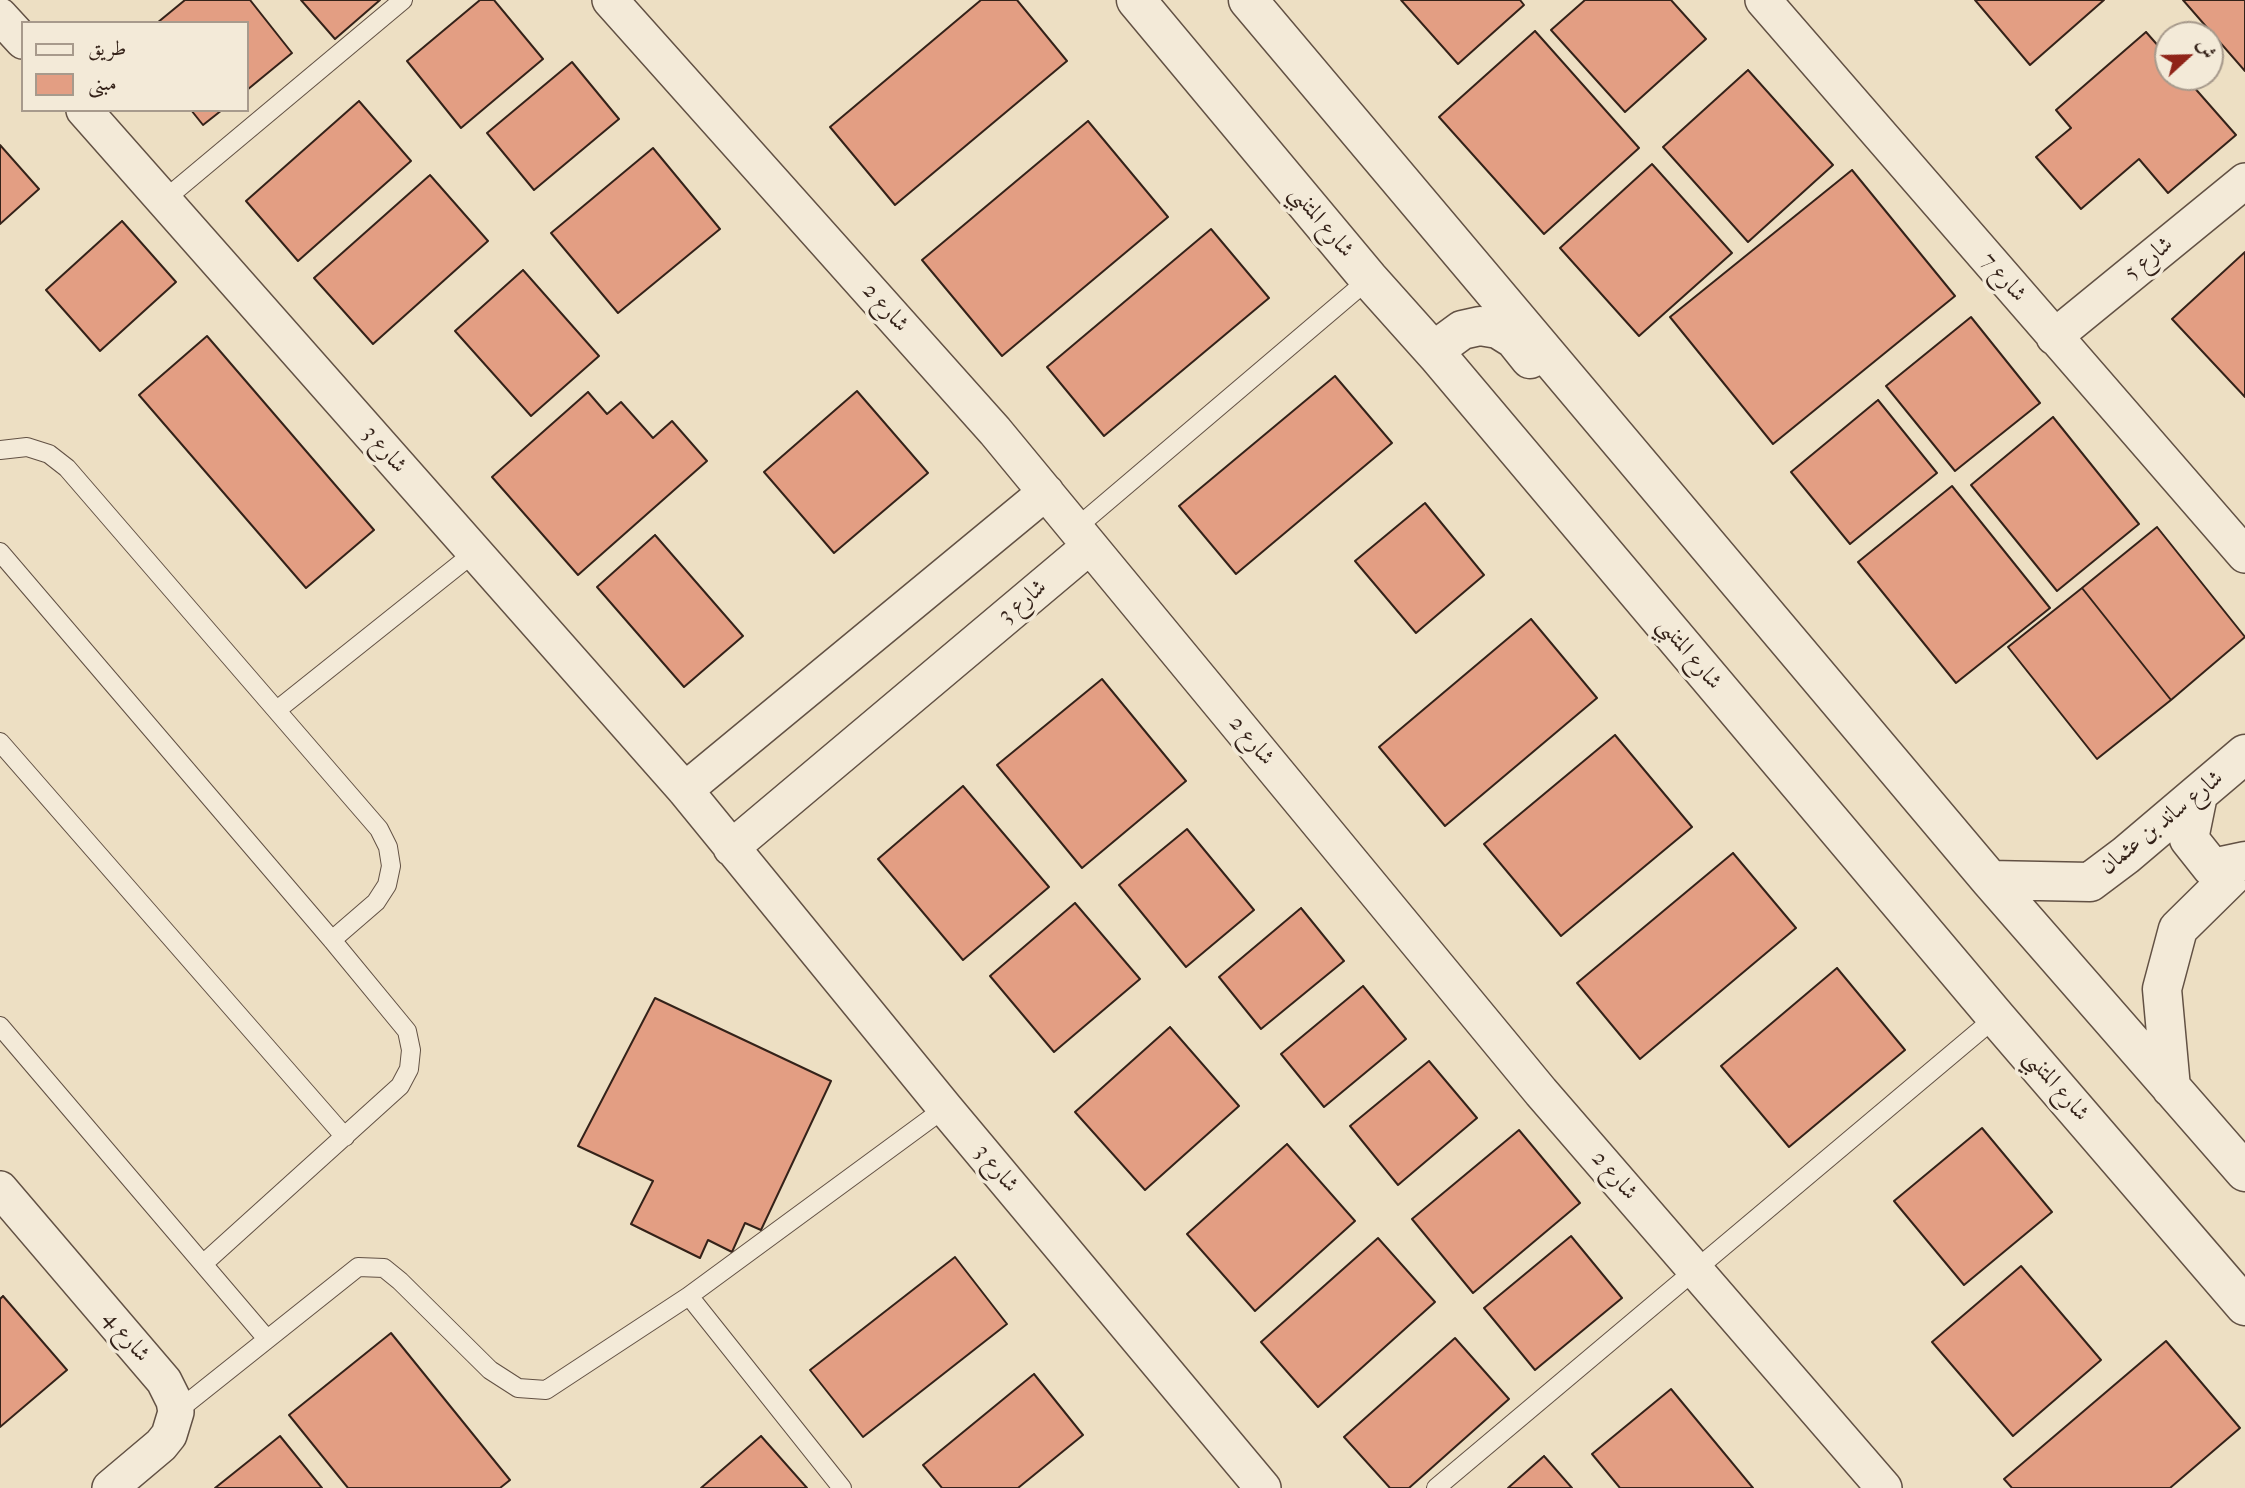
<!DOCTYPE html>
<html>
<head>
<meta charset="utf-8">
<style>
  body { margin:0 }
  #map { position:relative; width:2245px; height:1488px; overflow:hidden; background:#eddfc3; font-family:"IM FELL French Canon",Amiri,serif }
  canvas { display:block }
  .legend { position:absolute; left:21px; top:21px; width:228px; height:91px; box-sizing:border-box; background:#f3ead8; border:2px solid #a79a8c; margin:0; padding:9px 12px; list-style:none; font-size:21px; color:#342219 }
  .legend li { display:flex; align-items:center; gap:14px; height:35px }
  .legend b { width:35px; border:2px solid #a79a8c }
  .north { position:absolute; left:2154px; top:21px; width:70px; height:70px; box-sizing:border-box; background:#f3ead8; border:2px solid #a79a8c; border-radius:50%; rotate:68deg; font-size:19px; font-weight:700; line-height:28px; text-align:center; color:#342219 }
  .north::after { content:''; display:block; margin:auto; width:24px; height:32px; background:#8f2418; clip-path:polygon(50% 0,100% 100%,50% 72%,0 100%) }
</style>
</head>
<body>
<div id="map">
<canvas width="2245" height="1488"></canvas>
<ul class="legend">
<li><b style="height:9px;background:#f3ead8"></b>طريق</li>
<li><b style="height:19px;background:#e39e83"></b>مبنى</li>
</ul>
<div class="north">ش</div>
</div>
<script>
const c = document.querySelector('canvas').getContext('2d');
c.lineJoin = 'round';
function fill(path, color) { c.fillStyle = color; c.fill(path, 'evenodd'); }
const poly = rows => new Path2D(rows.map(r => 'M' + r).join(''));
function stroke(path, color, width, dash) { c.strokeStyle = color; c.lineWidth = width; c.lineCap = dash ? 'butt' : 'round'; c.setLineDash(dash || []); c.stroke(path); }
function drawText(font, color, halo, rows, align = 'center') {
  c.font = font + ' "IM FELL French Canon",Amiri,serif'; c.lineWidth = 7; c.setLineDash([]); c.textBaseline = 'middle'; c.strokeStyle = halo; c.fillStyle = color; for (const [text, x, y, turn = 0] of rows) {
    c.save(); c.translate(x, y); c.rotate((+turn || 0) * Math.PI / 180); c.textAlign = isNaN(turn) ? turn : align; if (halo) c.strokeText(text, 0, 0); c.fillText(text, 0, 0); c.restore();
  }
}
const building = poly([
  [185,0,250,0,292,53,247,90,247,23,157,23,185,0],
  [301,0,380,0,335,39,301,0],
  [480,0,494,0,543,59,461,128,407,61,480,0],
  [981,0,1017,0,1067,61,895,205,830,127,981,0],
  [1401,0,1520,0,1524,5,1458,64,1401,0],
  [1585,0,1671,0,1706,39,1625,112,1551,30,1585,0],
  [1975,0,2104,0,2030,65,1975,0],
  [2183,0,2245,0,2245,71,2183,0],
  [1535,31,1639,148,1544,234,1439,117,1535,31],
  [2146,32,2168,57,2168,77,2185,77,2236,135,2168,193,2139,159,2081,209,2036,157,2071,128,2056,110,2146,32],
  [572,62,619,119,534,190,487,133,572,62],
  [1748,70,1833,165,1748,242,1663,147,1748,70],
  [359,101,411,161,298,261,246,201,359,101],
  [191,110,222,110,203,125,191,110],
  [1088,121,1168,217,1002,356,922,260,1088,121],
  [0,145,39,189,0,224,0,145],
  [653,148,720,229,618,313,551,233,653,148],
  [1652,164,1732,253,1639,336,1560,248,1652,164],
  [1852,170,1955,296,1773,444,1670,317,1852,170],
  [430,175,488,241,373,344,314,278,430,175],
  [122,221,176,282,100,351,46,290,122,221],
  [1211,229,1269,298,1104,436,1047,367,1211,229],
  [2245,252,2245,397,2172,319,2245,252],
  [523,270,599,356,531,416,455,331,523,270],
  [1971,317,2040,403,1955,471,1886,386,1971,317],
  [207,336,374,530,306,588,139,395,207,336],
  [1335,376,1392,443,1236,574,1179,506,1335,376],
  [857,391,928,473,834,553,764,472,857,391],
  [588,392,607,414,621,402,653,438,672,421,707,461,578,575,492,477,588,392],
  [1878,400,1937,473,1850,544,1791,472,1878,400],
  [2053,417,2139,524,2057,591,1971,485,2053,417],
  [1952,486,2050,608,1956,683,1858,562,1952,486],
  [1425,503,1484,575,1416,633,1355,561,1425,503],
  [2157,527,2245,637,2171,700,2082,588,2157,527],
  [655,535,743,636,684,687,597,587,655,535],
  [2082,588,2171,700,2097,759,2008,647,2082,588],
  [1531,619,1597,698,1445,826,1379,747,1531,619],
  [1102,679,1186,781,1082,868,997,765,1102,679],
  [1615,735,1692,827,1561,936,1484,844,1615,735],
  [963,786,1049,887,963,960,878,859,963,786],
  [1187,829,1254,910,1186,967,1119,885,1187,829],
  [1733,853,1796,928,1640,1059,1577,983,1733,853],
  [1075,903,1140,979,1054,1052,990,976,1075,903],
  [1301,908,1344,961,1261,1029,1219,977,1301,908],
  [1837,968,1905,1050,1789,1147,1721,1066,1837,968],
  [1363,986,1406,1039,1324,1107,1281,1054,1363,986],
  [655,998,831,1081,761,1230,745,1223,732,1252,708,1240,700,1258,631,1224,653,1181,578,1146,655,998],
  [1170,1027,1239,1106,1145,1190,1075,1112,1170,1027],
  [1429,1061,1477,1118,1398,1185,1350,1126,1429,1061],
  [1982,1128,2052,1212,1964,1285,1894,1201,1982,1128],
  [1519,1130,1580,1203,1473,1293,1412,1219,1519,1130],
  [1287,1144,1355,1221,1255,1311,1187,1234,1287,1144],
  [1571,1236,1622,1298,1535,1370,1484,1308,1571,1236],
  [1378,1238,1435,1302,1318,1407,1261,1342,1378,1238],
  [955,1257,1007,1324,863,1437,810,1370,955,1257],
  [2021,1266,2101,1360,2013,1436,1932,1342,2021,1266],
  [3,1296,67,1370,0,1427,0,1299,3,1296],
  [391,1333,510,1480,500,1488,348,1488,289,1415,391,1333],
  [1455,1338,1509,1399,1409,1488,1390,1488,1344,1437,1455,1338],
  [2166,1341,2240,1428,2170,1488,2012,1488,2004,1479,2166,1341],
  [1034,1374,1083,1435,1018,1488,942,1488,923,1465,1034,1374],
  [1671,1389,1753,1488,1620,1488,1592,1454,1671,1389],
  [280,1436,322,1488,215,1488,280,1436],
  [761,1436,807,1488,701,1488,761,1436],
  [1544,1456,1572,1488,1508,1488,1544,1456]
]);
fill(building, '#e39e83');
stroke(building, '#342219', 2);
const service = poly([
  [164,200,403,0],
  [0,450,27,447,49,454,67,468,379,829,388,847,391,866,387,885,376,902,332,940],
  [1076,528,1369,279],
  [0,552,332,940,407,1031,411,1050,409,1069,400,1086,203,1264],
  [277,710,475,552],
  [0,742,345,1137],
  [0,1026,267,1339],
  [176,1412,358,1267,384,1268,400,1281,490,1370,518,1388,546,1390,689,1296],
  [842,1488,689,1296,945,1108],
  [1436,1488,1996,1017]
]);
const minor = poly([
  [610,0,995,431,1541,1092,1884,1488],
  [1763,0,2245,555],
  [0,16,23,41],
  [84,110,685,790,945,1108,1263,1488],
  [2054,337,2245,181],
  [685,790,1046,492],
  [731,848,1090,546],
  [0,1189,164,1381,174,1401,176,1412,169,1435,161,1445,110,1488]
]);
const tertiary = poly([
  [1136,0,1369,279,1437,355,1996,1017,2245,1306],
  [1248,0,1990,880,2245,1172],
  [1437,355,1447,341,1462,330,1480,326,1498,329,1514,339,1530,359],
  [2198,795,2189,839,2212,868,2245,861],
  [1990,880,2090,882,2126,855,2245,754],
  [2171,1088,2162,989,2178,929,2245,863]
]);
stroke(service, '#625144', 20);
stroke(minor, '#625144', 38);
stroke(tertiary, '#625144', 41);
stroke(service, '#f3ead8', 18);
stroke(minor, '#f3ead8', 35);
stroke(tertiary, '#f3ead8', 38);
drawText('23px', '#342219', '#f3ead8', [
  ["شارع المتنبي",1321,222,50],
  ["شارع 5",2149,259,-39],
  ["شارع 7",2003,278,49],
  ["شارع 2",885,308,48],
  ["شارع 3",384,450,49],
  ["شارع 3",1023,602,-40],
  ["شارع المتنبي",1689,654,50],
  ["شارع 2",1251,741,50],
  ["شارع ساند بن عثمان",2162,823,-39],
  ["شارع المتنبي",2056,1086,49],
  ["شارع 3",996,1169,50],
  ["شارع 2",1614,1176,49],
  ["شارع 4",126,1337,50]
]);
</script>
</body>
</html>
